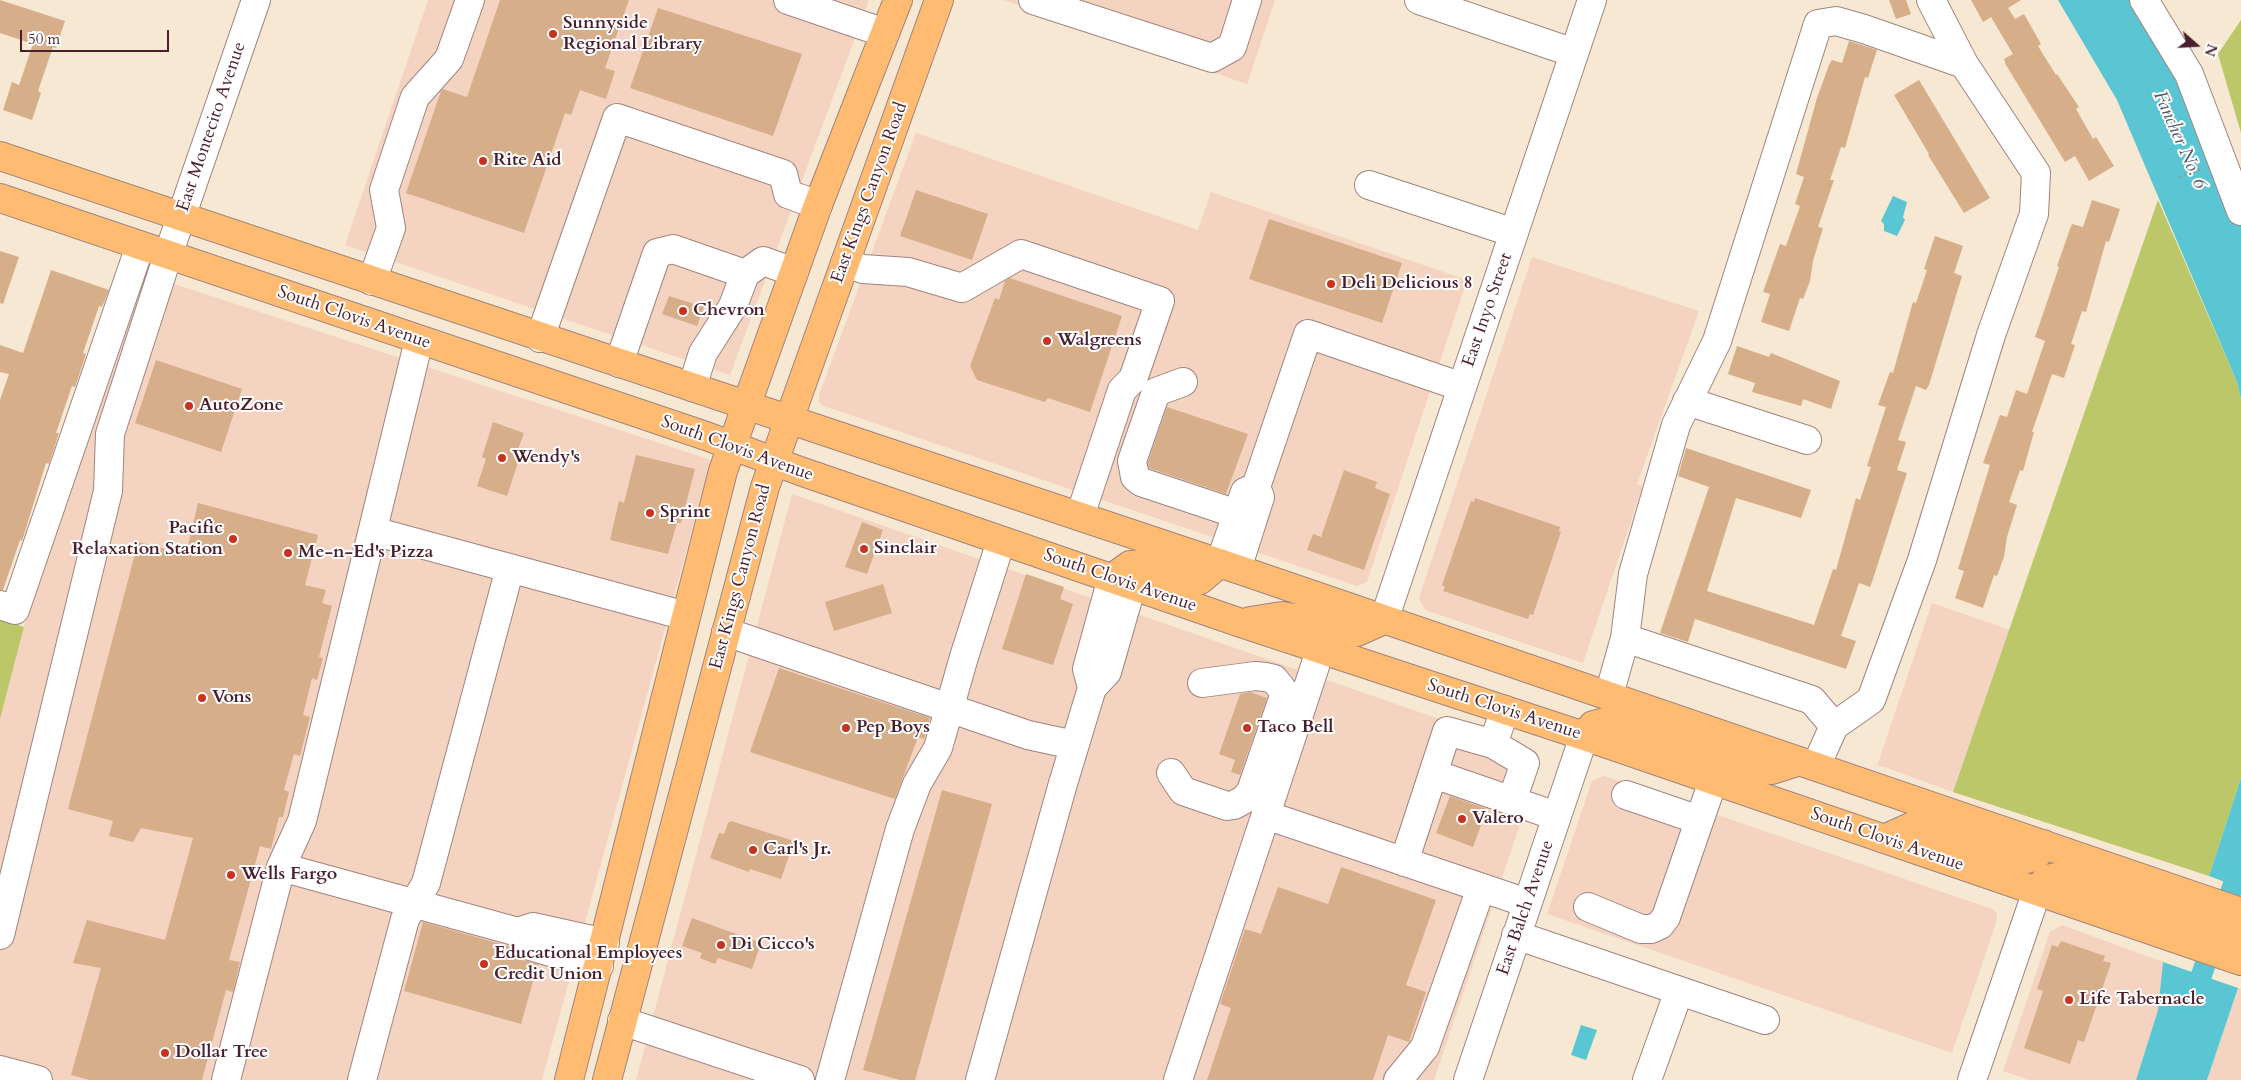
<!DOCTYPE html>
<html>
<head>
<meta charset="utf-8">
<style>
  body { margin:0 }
  #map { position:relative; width:2241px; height:1080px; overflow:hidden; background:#f6e8d3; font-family:Cardo,serif }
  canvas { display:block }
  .north { position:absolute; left:2171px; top:20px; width:50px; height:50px; -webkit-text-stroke:4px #fff; paint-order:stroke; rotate:109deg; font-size:14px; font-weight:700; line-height:20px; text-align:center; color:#4a1f2b }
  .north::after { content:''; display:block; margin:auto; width:18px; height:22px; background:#4a1f2b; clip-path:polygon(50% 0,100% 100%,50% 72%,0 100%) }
  .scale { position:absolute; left:20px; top:30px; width:149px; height:22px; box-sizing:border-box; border:2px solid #4a1f2b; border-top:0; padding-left:6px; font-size:15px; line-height:18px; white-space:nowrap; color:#4a1f2b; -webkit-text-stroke:4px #fff; paint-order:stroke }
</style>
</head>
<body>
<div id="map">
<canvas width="2241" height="1080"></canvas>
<div class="north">N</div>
<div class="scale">50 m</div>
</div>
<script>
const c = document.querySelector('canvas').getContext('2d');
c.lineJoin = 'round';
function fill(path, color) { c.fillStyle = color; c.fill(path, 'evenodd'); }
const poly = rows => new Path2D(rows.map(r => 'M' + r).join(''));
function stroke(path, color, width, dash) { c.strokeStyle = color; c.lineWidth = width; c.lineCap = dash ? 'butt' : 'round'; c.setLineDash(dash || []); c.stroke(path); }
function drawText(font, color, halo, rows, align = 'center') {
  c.font = font + ' Cardo,serif'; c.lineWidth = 4; c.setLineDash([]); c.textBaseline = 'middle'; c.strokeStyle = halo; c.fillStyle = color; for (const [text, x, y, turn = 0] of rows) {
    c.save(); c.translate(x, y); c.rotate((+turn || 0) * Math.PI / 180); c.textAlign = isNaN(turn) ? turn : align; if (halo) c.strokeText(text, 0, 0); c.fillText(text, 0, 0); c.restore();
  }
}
fill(poly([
  [428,0,869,0,730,375,345,245],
  [1004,0,1275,0,1247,84],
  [916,133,1198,230,1211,192,1467,280,1367,582,1357,586,824,406,819,402,819,395],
  [1532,257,1699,311,1637,484,1643,486,1583,663,1428,611,1424,608,1419,598],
  [144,274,711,460,542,1080,0,1080,0,719,24,627],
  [792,494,1534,752,1540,765,1434,1080,636,1080],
  [1932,603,2010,630,1953,792,1885,767,1877,766],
  [1604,776,1992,909,1997,913,1997,920,1952,1053,1547,914,1592,781],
  [2062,925,2163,962,2158,1010,2136,1080,2030,1080,2003,1071,2050,932],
  [2238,988,2241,989,2241,1080,2207,1080]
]), '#f4d3c0');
fill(poly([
  [2241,20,2241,133,2218,54],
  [2158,200,2237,382,2241,399,2241,778,2209,876,1953,792],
  [0,619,24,627,0,719]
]), '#bbc769');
fill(poly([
  [2058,0,2161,0,2200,65,2241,182,2241,399,2237,382,2117,100],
  [1893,196,1907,202,1903,217,1905,220,1897,236,1884,231,1884,224,1881,221],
  [2241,778,2241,888,2209,876],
  [2163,962,2238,988,2207,1080,2136,1080,2158,1010],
  [1581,1025,1597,1030,1586,1060,1571,1055]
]), '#5ac6d3');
stroke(poly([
  [2192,1002,2241,863]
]), '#5ac6d3', 21);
fill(poly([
  [0,0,65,21,56,48,53,47,38,91,41,93,32,120,3,110,12,82,19,85,33,44,0,33],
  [500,0,629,0,605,68,615,71,606,99,580,90,571,115,565,113,524,233,406,193,441,91,443,89,467,97],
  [1889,0,1906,0,1911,14,1896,19],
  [1971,0,2021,0,2008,8,2015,19,2024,14,2041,44,2038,46,2056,75,2057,74,2079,107,2076,109,2093,139,2096,137,2114,166,2089,181,2075,156,2065,162,2006,65,2004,59,2013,54,1991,17,1983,22],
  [658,8,802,54,773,136,630,88],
  [1849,41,1877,50,1868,78,1865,77,1845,148,1841,147,1830,180,1834,180,1818,227,1823,228,1813,261,1810,281,1803,299,1800,298,1789,331,1761,322,1770,294,1763,292,1780,244,1786,246,1800,206,1795,204,1804,177,1796,174,1817,98,1829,65,1832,60,1842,63],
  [1919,80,1990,198,1964,213,1928,155,1929,154,1894,95],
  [916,190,988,214,972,260,900,236],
  [2092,200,2120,209,2109,242,2106,241,2086,312,2082,311,2071,344,2075,345,2064,378,2052,374,2032,432,2034,432,2023,471,2020,470,2009,502,2017,505,2007,537,2004,557,1997,576,1994,575,1983,608,1955,598,1964,571,1958,569,1990,465,1983,463,2000,415,2007,417,2016,390,2027,394,2045,341,2035,337,2059,267,2057,266,2070,229,2072,224,2083,227],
  [1269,219,1402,263,1382,323,1249,279],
  [1935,236,1963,246,1954,273,1962,276,1929,385,1926,390,1916,386,1898,440,1906,442,1897,470,1907,473,1872,582,1870,587,1859,583,1841,636,1856,641,1846,669,1695,619,1688,642,1660,633,1709,487,1678,476,1686,448,1811,490,1801,518,1736,498,1707,591,1814,625,1833,569,1836,570,1856,498,1860,500,1871,467,1867,466,1886,407,1878,405,1890,372,1893,373,1913,302,1916,303,1927,270,1924,269],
  [0,251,19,257,3,304,0,303],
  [51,270,109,290,102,307,99,306,83,353,86,354,75,387,72,386,56,433,59,433,49,464,46,463,22,541,20,540,3,590,0,590,0,400,9,374,0,372,0,345,23,353],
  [1010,278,1122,316,1090,412,1048,398,1045,402,977,380,970,366,995,298,999,300,1005,281],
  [669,296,704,307,697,326,662,314],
  [1737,346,1769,357,1771,353,1840,381,1831,409,1803,399,1801,406,1752,392,1755,383,1728,374],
  [156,360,242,389,221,452,135,423],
  [1167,407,1248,434,1226,494,1149,468,1148,462],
  [493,422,524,433,518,449,522,450,507,496,477,486,486,459,482,457],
  [636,455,695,469,681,523,677,523,668,554,610,540,619,501,624,503],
  [1344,470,1377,482,1375,488,1390,494,1364,570,1307,550,1313,534,1321,537],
  [1475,498,1560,527,1559,531,1561,532,1533,615,1530,614,1528,619,1443,591,1445,587,1442,585,1471,501,1474,502],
  [198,503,318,535,305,585,326,590,322,603,332,606,319,657,323,658,317,680,312,678,303,715,310,717,300,756,294,754,284,790,289,792,283,817,279,817,271,849,260,846,229,960,240,962,233,992,226,990,202,1080,90,1080,71,1075,101,968,73,963,87,920,165,940,193,838,141,828,133,842,109,836,113,821,68,809,138,542,186,554],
  [862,522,883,530,867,574,845,567],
  [1026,574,1064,587,1060,599,1073,604,1053,665,1002,649],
  [883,584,892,613,834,631,825,602],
  [779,668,930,718,924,739,918,737,895,799,750,752],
  [1250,692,1267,698,1240,775,1231,772,1235,760,1219,754,1240,694],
  [942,790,992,804,915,1080,900,1080,863,1070],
  [1450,796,1487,809,1473,847,1436,833],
  [731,821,794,841,781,879,750,869,749,872,710,858,719,833,724,834,728,823],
  [1341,867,1436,900,1406,985,1426,992,1409,1042,1388,1035,1373,1080,1207,1080,1231,1008,1220,1004,1245,929,1261,934,1278,887,1328,904],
  [692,918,761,943,752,969,718,958,715,964,700,958,702,953,682,946],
  [423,922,508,946,522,960,538,964,521,1024,404,991],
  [2061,941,2105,956,2103,961,2111,963,2084,1042,2078,1040,2070,1064,2024,1048,2043,991,2037,989,2052,945,2058,947]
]), '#d7ae8a');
const minor = poly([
  [788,0,885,33],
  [1033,0,1212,58,1232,47,1247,0],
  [1419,0,1574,53],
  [2144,0,2189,74,2241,211],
  [1369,185,1514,233],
  [845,263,863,269,908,272,962,288,1021,254,1160,301,1133,379,1122,390,1080,516],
  [372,281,391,228,384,190,415,97,449,59,470,0],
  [540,338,617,118,783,174,788,194,818,205],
  [619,363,657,253,673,249,745,274,763,261,794,272],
  [1183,382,1156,392,1132,461,1135,477,1141,482,1237,514],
  [692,387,703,353,733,306,745,274],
  [1687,401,1807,440],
  [1256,487,1308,334,1462,387],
  [373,531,686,616],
  [1220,563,1245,492,1256,487,1260,497,1237,569],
  [1112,578,1087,669,1092,688,1107,672,1132,585],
  [0,605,15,610,140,246],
  [1384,620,1592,0],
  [726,632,1028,735,1074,745],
  [1609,695,1625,638],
  [1834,726,1812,700,1625,638,1633,574,1676,425,1717,341,1818,24,1836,21,1864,29,1964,64],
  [1493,744,1525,763,1512,800],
  [1816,766,1834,726,1871,700,1922,560,1991,335,2034,214,2036,173,1964,64,1931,0],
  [1171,773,1183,791,1227,806,1234,805,1245,799,1251,791,1285,693,1274,679,1265,677,1255,676,1202,683],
  [1434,774,1556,816],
  [1626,795,1699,820],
  [1266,815,1527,903],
  [1404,862,1447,731,1493,744,1505,710],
  [281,867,518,932,533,927,605,943],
  [1588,907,1641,929,1651,929,1660,925,1666,917,1713,781],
  [518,932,527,945,599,966],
  [0,935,108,491,110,434,168,255,256,0],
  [1516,935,1765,1020],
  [622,1021,800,1080],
  [0,1070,38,1080],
  [226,1080,281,867,302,821,419,340],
  [362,1080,405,919,426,883,510,568],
  [830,1080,900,829,917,784,938,748,964,657,1001,541],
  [980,1080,1062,787,1092,688],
  [1178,1080,1321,648],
  [1398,1080,1425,1047,1481,888],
  [1468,1080,1584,736],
  [1647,1080,1679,991],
  [1972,1080,2037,891]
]);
const major = poly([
  [0,156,1237,569,2241,912],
  [0,198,706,436,800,471,1241,623,1584,736,2241,961],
  [1112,578,1130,565,1143,564,1200,580,1220,563],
  [1250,621,1282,616,1302,619,1343,632,1357,632,1384,620],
  [1584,736,1593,725,1605,722,1620,724,1758,769,1772,770,1800,761],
  [1884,839,1915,825,2026,859,2035,857,2044,844],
  [2037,891,2043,883,2052,878,2061,876,2076,879,2241,933],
  [569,1080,723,471,818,205,898,0],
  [607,1080,765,487,939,0]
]);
stroke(minor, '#a0847f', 30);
stroke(major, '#a0847f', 30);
stroke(poly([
  [2180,177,2201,169]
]), '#a0847f', 3, [1, 4]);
stroke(minor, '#fff', 28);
stroke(major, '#ffbb71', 28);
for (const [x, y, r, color] of [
  [553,34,5,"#c8321e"],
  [483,161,5,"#c8321e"],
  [1331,284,5,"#c8321e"],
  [683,311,5,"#c8321e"],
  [1047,341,5,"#c8321e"],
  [189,406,5,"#c8321e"],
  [502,458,5,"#c8321e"],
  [650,513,5,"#c8321e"],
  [233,539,5,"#c8321e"],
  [864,549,5,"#c8321e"],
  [288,553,5,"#c8321e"],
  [202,698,5,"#c8321e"],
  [846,728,5,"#c8321e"],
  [1247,728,5,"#c8321e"],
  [1462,819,5,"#c8321e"],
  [753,850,5,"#c8321e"],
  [231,875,5,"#c8321e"],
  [721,945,5,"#c8321e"],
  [484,964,5,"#c8321e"],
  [2069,1000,5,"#c8321e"],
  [165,1053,5,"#c8321e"]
]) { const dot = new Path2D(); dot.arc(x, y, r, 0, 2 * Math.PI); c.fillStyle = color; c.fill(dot); stroke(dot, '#fff', 2); }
drawText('bold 18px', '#4a1f2b', '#fff', [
  ["Sunnyside",563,24],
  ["Regional Library",563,45],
  ["Rite Aid",493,161],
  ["Deli Delicious 8",1341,284],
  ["Chevron",693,311],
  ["Walgreens",1057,341],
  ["AutoZone",199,406],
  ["Wendy's",512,458],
  ["Sprint",660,513],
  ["Pacific",223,529,"right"],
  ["Relaxation Station",223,550,"right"],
  ["Sinclair",874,549],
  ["Me-n-Ed's Pizza",298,553],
  ["Vons",212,698],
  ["Pep Boys",856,728],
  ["Taco Bell",1257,728],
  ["Valero",1472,819],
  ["Carl's Jr.",763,850],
  ["Wells Fargo",241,875],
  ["Di Cicco's",731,945],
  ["Educational Employees",494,954],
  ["Credit Union",494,975],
  ["Life Tabernacle",2079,1000],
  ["Dollar Tree",175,1053]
], 'left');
drawText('18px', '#4a1f2b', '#fff', [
  ["East Montecito Avenue",212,127,-71],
  ["East Kings Canyon Road",870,193,-70],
  ["East Inyo Street",1488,310,-71],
  ["South Clovis Avenue",354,318,19],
  ["South Clovis Avenue",737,449,20],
  ["East Kings Canyon Road",741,577,-75],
  ["South Clovis Avenue",1120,581,19],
  ["South Clovis Avenue",1504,710,18],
  ["South Clovis Avenue",1887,840,19],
  ["East Balch Avenue",1526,908,-71]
]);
drawText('italic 19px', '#505966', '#fff', [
  ["Fancher No. 6",2179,140,66]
]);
</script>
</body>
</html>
